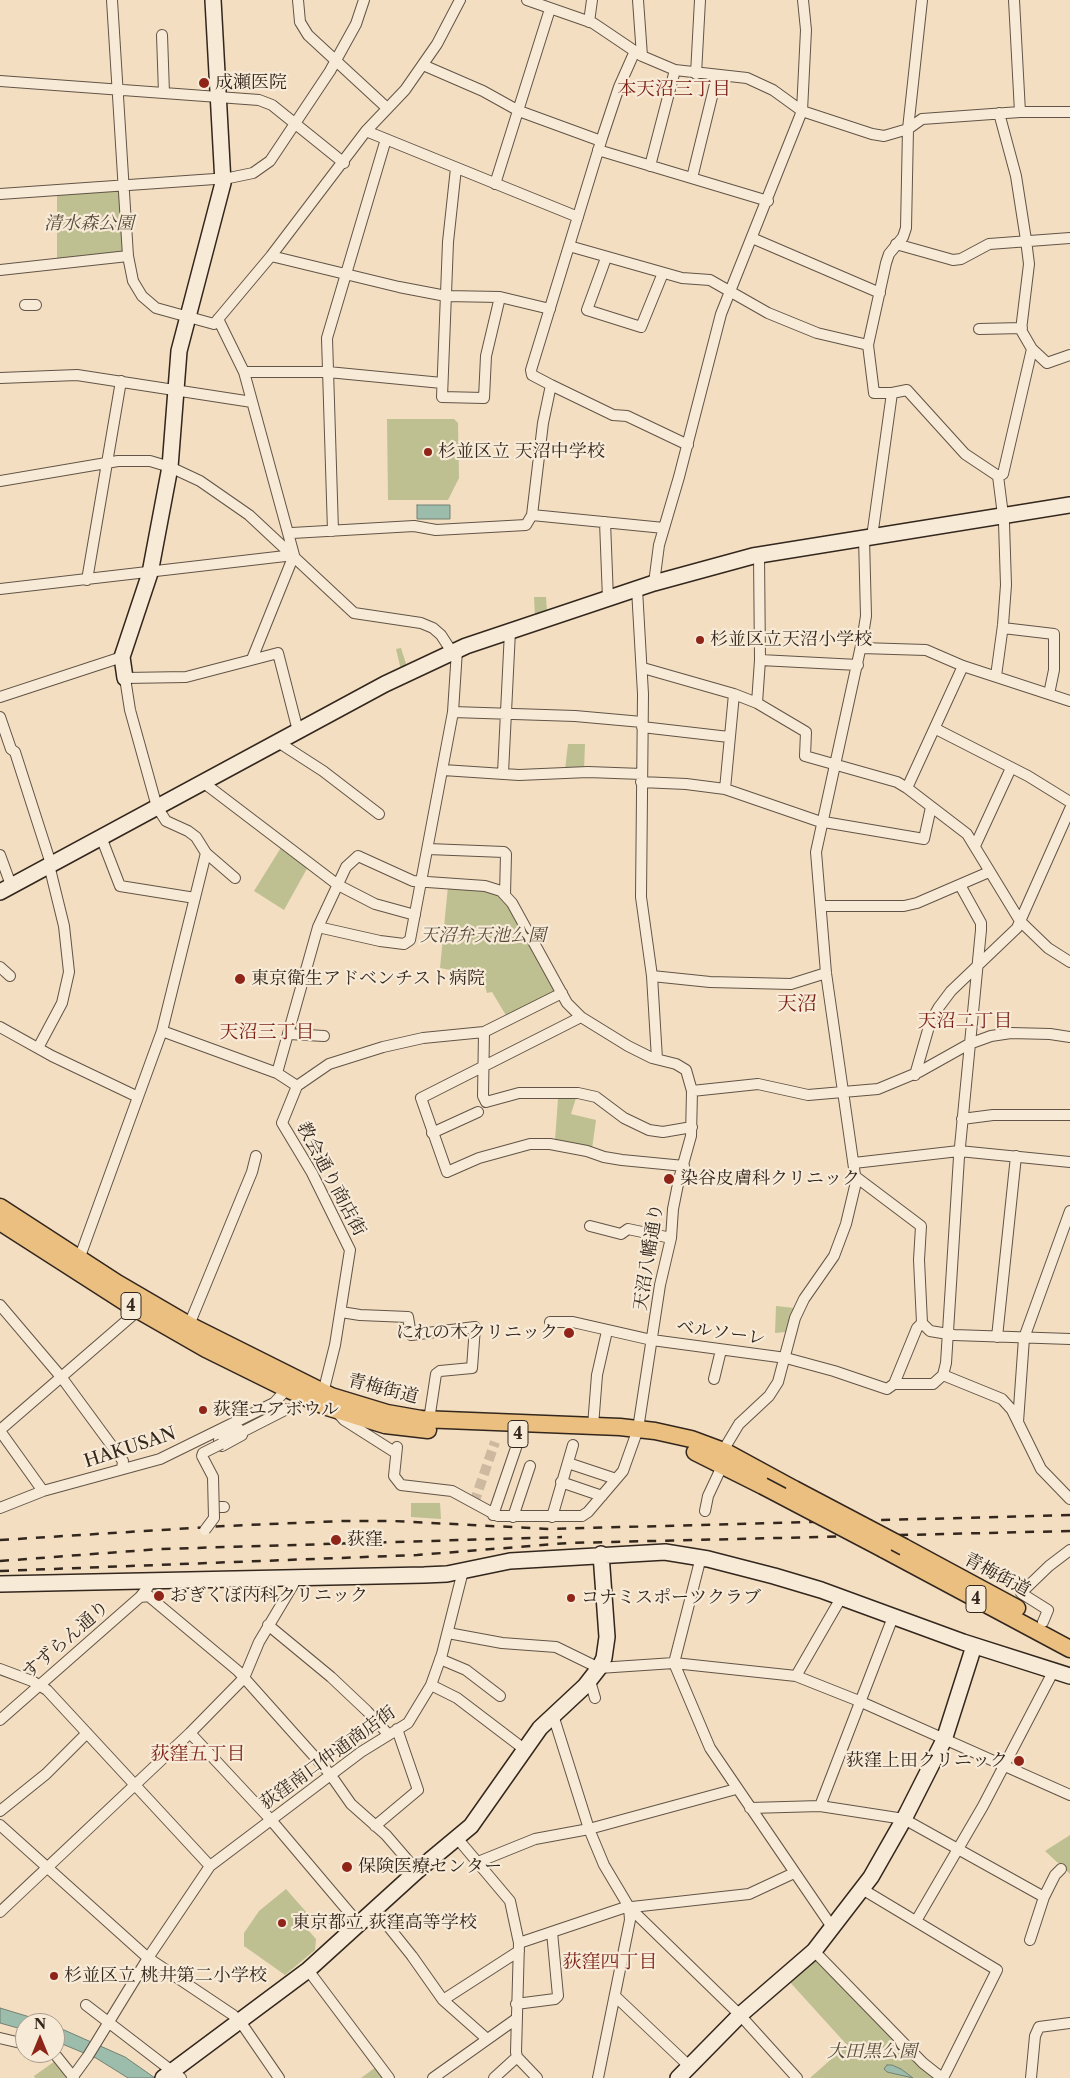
<!DOCTYPE html>
<html>
<head>
<meta charset="utf-8">
<style>
  body { margin:0 }
  #map { position:relative; width:1070px; height:2078px; overflow:hidden; background:#f3dec1; font-family:"Libre Caslon Text",serif }
  canvas { display:block }
  .north { position:absolute; left:15px; top:2013px; width:50px; height:50px; box-sizing:border-box; background:#f7ead7; border:1px solid #a89c8d; border-radius:50%; rotate:0deg; font-size:14px; font-weight:700; line-height:20px; text-align:center; color:#32261d }
  .north::after { content:''; display:block; margin:auto; width:18px; height:22px; background:#8f2418; clip-path:polygon(50% 0,100% 100%,50% 72%,0 100%) }
</style>
</head>
<body>
<div id="map">
<canvas width="1070" height="2078"></canvas>
<div class="north">N</div>
</div>
<script>
const c = document.querySelector('canvas').getContext('2d');
c.lineJoin = 'round';
function fill(path, color) { c.fillStyle = color; c.fill(path, 'evenodd'); }
const poly = rows => new Path2D(rows.map(r => 'M' + r).join(''));
function stroke(path, color, width, dash) { c.strokeStyle = color; c.lineWidth = width; c.lineCap = dash ? 'butt' : 'round'; c.setLineDash(dash || []); c.stroke(path); }
function drawText(font, color, halo, rows, align = 'center') {
  c.font = font + ' "Libre Caslon Text","Noto Serif JP",serif'; c.lineWidth = 4.5; c.setLineDash([]); c.textBaseline = 'middle'; c.strokeStyle = halo; c.fillStyle = color; for (const [text, x, y, turn = 0] of rows) {
    c.save(); c.translate(x, y); c.rotate((+turn || 0) * Math.PI / 180); c.textAlign = isNaN(turn) ? turn : align; if (halo) c.strokeText(text, 0, 0); c.fillText(text, 0, 0); c.restore();
  }
}
fill(poly([
  [122,191,124,251,57,260,57,194],
  [387,419,454,419,458,423,459,478,448,500,388,500],
  [534,597,546,597,547,612,535,617],
  [401,648,407,667,401,670,396,649],
  [568,744,585,744,584,770,565,770],
  [282,846,309,865,284,910,254,891],
  [448,886,469,886,503,897,557,991,507,1017,492,992,487,993,482,976,440,968],
  [576,1098,571,1114,596,1120,592,1149,555,1140,558,1099],
  [776,1306,794,1308,786,1332,775,1333],
  [411,1503,440,1503,441,1519,411,1517],
  [1070,1835,1070,1874,1045,1851],
  [286,1889,308,1914,308,1930,316,1939,315,1950,285,1975,244,1946,244,1933,259,1911],
  [813,1960,817,1960,935,2078,810,2078,847,2045,788,1980],
  [55,2061,68,2078,35,2078,34,2076],
  [376,2067,383,2078,361,2078]
]), '#bec091');
const water = poly([
  [417,505,450,505,450,519,417,519,417,505],
  [0,2008,33,2018,46,2023,25,2023,25,2030,0,2023,0,2008],
  [55,2026,125,2057,155,2078,128,2078,96,2058,55,2041,55,2026],
  [887,2065,892,2065,901,2069,913,2078,887,2072,884,2069,887,2065]
]);
fill(water, '#9dbdac');
stroke(water, '#728173', 1);
stroke(poly([
  [474,1503,495,1442]
]), '#ccb9a0', 10, [10, 5]);
const street = poly([
  [112,0,128,256,133,281,142,296,156,308,214,324,271,256,366,131,405,90,437,44,460,0],
  [298,0,300,22,308,35,387,108],
  [527,0,593,23,642,56,675,70,747,78,773,90,802,111,872,134,884,136,908,129,922,119,1020,112,1070,112],
  [638,0,642,56],
  [1014,0,1020,112],
  [589,22,592,0],
  [162,35,164,93],
  [423,65,483,91,519,111,601,141],
  [696,74,700,0],
  [0,81,259,100,272,105,344,163],
  [999,113,1016,176,1026,240,1029,264,1021,330,1032,349,1047,363,1070,355],
  [366,131,578,217],
  [598,150,768,201],
  [650,166,675,70],
  [456,168,448,242,442,397,484,398,486,356,500,297],
  [692,178,717,76],
  [495,184,550,9],
  [0,194,229,178,253,173,270,161,330,71,356,24,364,0],
  [752,238,880,293],
  [896,244,953,260,961,259,989,244,1070,238],
  [569,246,682,278,710,280,768,313,817,333,868,345],
  [271,256,399,287,446,296,500,297,550,309],
  [606,258,587,310,641,327,663,273],
  [0,270,128,256],
  [25,305,36,305],
  [218,319,244,372,294,555,252,659],
  [979,329,1022,328],
  [244,372,328,372,442,383],
  [0,378,77,375,252,402],
  [551,385,613,415,627,416,688,445],
  [892,393,874,393,868,345,886,263,889,254,903,237,906,228,908,129,922,0],
  [0,481,118,461,150,461,170,467,200,481,249,515,354,613,421,623,433,628,441,635,452,652],
  [532,515,664,528],
  [605,522,608,599],
  [333,531,327,338,386,139],
  [289,535,292,533,414,526,436,530,526,525,532,515,543,423,551,385,532,375,531,370,602,138,619,87,635,51],
  [872,537,892,393,907,390,965,454,998,476],
  [87,580,121,381],
  [654,583,659,545,679,477,721,314,802,111,806,30,803,0],
  [0,589,294,555],
  [637,589,643,694,641,897,652,976,657,1059],
  [1003,628,1054,634,1054,670,1049,694],
  [861,648,926,650,963,666,1070,701],
  [760,660,858,665],
  [643,668,734,694,757,703,806,732,805,756,897,782,907,788,967,834,1020,921,1048,948,1070,962],
  [996,676,1003,625,1006,585,1004,523,998,476,1003,474,1032,349],
  [0,697,122,657],
  [757,703,760,660,759,555],
  [453,712,575,716,642,722],
  [0,717,11,749,15,752,51,864],
  [642,727,729,737],
  [936,729,1028,776,1070,802],
  [278,742,323,771,379,814],
  [443,770,519,775,588,772,642,774],
  [503,773,510,631],
  [641,782,686,784,725,789,818,821,924,839,931,807],
  [204,783,338,885,375,904,415,915],
  [907,788,963,666],
  [725,789,734,694],
  [103,836,103,842,120,886,195,898],
  [975,846,1011,768],
  [428,849,504,852,506,854,505,895],
  [206,853,235,878],
  [0,855,11,885],
  [822,906,904,906,917,903,989,872],
  [318,927,380,941,404,944,410,940,453,712,457,650],
  [0,967,10,976],
  [652,976,710,982,791,984,826,973],
  [581,1017,421,1098,447,1172,479,1158,530,1144,550,1144,587,1151,604,1157,622,1160,684,1166],
  [0,1027,52,1056,138,1097],
  [162,1031,277,1073,297,1086],
  [484,1032,483,1096,486,1102,519,1093,578,1093,596,1097,624,1118,649,1130,663,1132,692,1127],
  [289,1034,324,1036],
  [38,1048,62,1003,69,972,64,926,49,865],
  [277,1073,318,927,346,867,358,856,413,881,485,886,501,891,512,903,567,1003,581,1017,628,1046,652,1058,676,1064,686,1070,692,1091,691,1136,679,1179,673,1209,671,1238,660,1285,638,1429,623,1471,588,1512,582,1516,498,1516,452,1491,401,1485,394,1476,397,1447],
  [915,1075,930,1023,939,1007,951,991,1017,928,1070,809],
  [297,1086,282,1123,312,1173,350,1250,335,1345,322,1397],
  [297,1086,329,1064,383,1047,423,1038,484,1032,562,993],
  [692,1091,758,1084,808,1095,878,1089,919,1072,969,1044,991,1036,1011,1033,1050,1034,1070,1037],
  [962,1119,993,1115,1070,1115],
  [432,1133,478,1112],
  [854,1163,959,1151,1070,1162],
  [590,1226,621,1234,628,1229,671,1238],
  [78,1262,162,1031,206,853,196,837,188,831,166,821,157,807,130,710,125,678,186,677,278,653,298,731],
  [0,1305,62,1378,123,1461,122,1469],
  [341,1312,360,1315,408,1317,411,1335,475,1327,472,1368,440,1371,436,1374,429,1420],
  [550,1322,573,1322,652,1340,786,1358,834,1371,887,1389,894,1384,917,1328,922,1323,919,1260,921,1226,856,1177],
  [922,1323,930,1331,954,1335,1070,1339],
  [189,1325,252,1172,256,1156],
  [997,1337,1016,1156],
  [943,1375,1002,1399,1012,1410,1041,1469,1070,1499],
  [714,1379,721,1350],
  [894,1384,933,1384,943,1375,946,1363,959,1157,981,930,981,923,960,885],
  [336,1411,344,1420,396,1453],
  [1018,1422,1024,1338,1070,1211],
  [593,1426,597,1375,607,1331],
  [0,1430,133,1315,134,1310,131,1306],
  [0,1431,43,1491],
  [240,1433,239,1429,219,1440,222,1446,242,1435,240,1433,287,1409],
  [726,1452,727,1444,739,1424,769,1396,778,1382,795,1318,804,1299,834,1256,846,1224,856,1182,826,973,816,852,862,641,866,616,864,538],
  [568,1463,616,1479],
  [561,1482,602,1496],
  [214,1507,224,1507],
  [0,1508,43,1491,160,1459,274,1403,287,1389],
  [705,1511,708,1496,723,1464],
  [493,1515,518,1442],
  [513,1517,530,1466],
  [552,1517,573,1445],
  [701,1557,674,1663,710,1748,832,1927],
  [140,1597,149,1596,152,1599,238,1671,330,1774,351,1804,386,1835,417,1871],
  [1043,1622,1048,1610,1021,1593,1049,1566,1070,1550],
  [268,1625,331,1677,367,1711,388,1734],
  [448,1633,502,1643,556,1647,599,1668,674,1663,796,1676,859,1701,1070,1795],
  [440,1659,466,1670,500,1696],
  [0,1669,32,1681,47,1690,210,1866],
  [796,1676,841,1598],
  [590,1681,595,1698],
  [431,1685,457,1698,524,1749],
  [553,1715,589,1829,604,1865,629,1907,740,2015,797,2078],
  [0,1720,140,1597,148,1587,148,1581],
  [190,1733,271,1820,359,1924],
  [820,1806,893,1617],
  [750,1808,820,1806,904,1819,1044,1897],
  [0,1811,46,1774,87,1733],
  [0,1825,148,1958,233,2015,244,2027,279,2078],
  [375,1826,418,1790,397,1729],
  [457,1838,510,1901,519,1943,516,2052,517,2057,537,2078],
  [478,1862,535,1839,589,1829,736,1789],
  [862,1889,997,1970,943,2078],
  [376,1911,412,1956,443,2000,519,1951],
  [0,1912,190,1733,244,1678,259,1642,293,1585,287,1579],
  [916,1921,983,1806,1053,1672],
  [1030,1940,1044,1897,1055,1875,1061,1869],
  [519,1943,623,1908,749,1894,794,1873],
  [814,1951,923,2063,942,2078],
  [308,1970,389,2078],
  [615,1996,689,2066],
  [443,2000,487,2039],
  [516,2004,555,1999,558,1996,552,1932],
  [86,2005,181,2078],
  [0,2038,25,2044],
  [54,2053,74,2078],
  [72,2078,88,2056,148,1958,210,1866,361,1752,408,1723,431,1685,442,1654,463,1571],
  [433,2078,516,2019],
  [494,2078,517,2057],
  [598,2078,630,1920,629,1907],
  [1031,2078,1035,2036,1039,2027,1070,2023]
]);
const secondary = poly([
  [125,678,122,657,150,573,170,467,179,351,223,183,213,0],
  [0,892,385,684,466,646,654,583,753,556,1070,505],
  [0,1584,424,1575,447,1574,510,1561,665,1552,708,1559,774,1576,821,1590,963,1642,1070,1676],
  [163,2078,308,1970,417,1871,471,1826,540,1728,585,1686,599,1668,604,1658,607,1637,601,1554],
  [678,2078,740,2015,814,1951,871,1877,904,1819,944,1740,974,1646]
]);
const primary = poly([
  [0,1207,117,1283,189,1325,331,1396,387,1413,421,1419,620,1427,655,1431,691,1439,726,1452,794,1489],
  [0,1222,131,1306,206,1349,287,1389,327,1407,385,1425,428,1430],
  [695,1452,763,1486],
  [904,1547,1017,1608],
  [883,1549,1070,1649]
]);
stroke(street, '#625446', 12);
stroke(secondary, '#32261d', 18);
stroke(primary, '#32261d', 19);
stroke(street, '#f7ead7', 10);
stroke(secondary, '#f7ead7', 15);
stroke(primary, '#eabf80', 16);
stroke(poly([
  [0,1540,225,1526,342,1521,393,1521,550,1529,1070,1515],
  [0,1561,160,1549,562,1537],
  [0,1571,417,1555,568,1543,1070,1531]
]), '#32261d', 2.5, [9, 9]);
const streetBridge = poly([
  [205,1530,214,1518,213,1477,202,1456,203,1453,221,1444]
]);
const primaryBridge = poly([
  [763,1486,883,1549],
  [794,1489,904,1547]
]);
stroke(streetBridge, '#625446', 12, []);
stroke(primaryBridge, '#32261d', 19, []);
stroke(streetBridge, '#f7ead7', 10);
stroke(primaryBridge, '#eabf80', 16);
for (const [x, y, r, color] of [
  [204,83,6,"#8f2418"],
  [428,452,5,"#8f2418"],
  [700,640,5,"#8f2418"],
  [240,979,6,"#8f2418"],
  [669,1179,6,"#8f2418"],
  [569,1333,6,"#8f2418"],
  [203,1410,5,"#8f2418"],
  [336,1540,6,"#8f2418"],
  [159,1596,6,"#8f2418"],
  [571,1598,5,"#8f2418"],
  [1019,1761,6,"#8f2418"],
  [347,1867,6,"#8f2418"],
  [282,1923,5,"#8f2418"],
  [54,1976,5,"#8f2418"]
]) { const dot = new Path2D(); dot.arc(x, y, r, 0, 2 * Math.PI); c.fillStyle = color; c.fill(dot); stroke(dot, '#f7ead7', 2); }
for (const [x, y, w] of [
  [131,1306,20],
  [518,1434,20],
  [976,1599,20]
]) { const box = new Path2D(); box.roundRect(x - w / 2, y - 13.5, w, 27, 4); c.fillStyle = '#f7ead7'; c.fill(box); stroke(box, '#32261d', 1); }
drawText('bold 16px', '#32261d', null, [
  ["4",131,1306],
  ["4",518,1434],
  ["4",976,1599]
]);
drawText('18px', '#32261d', '#f7ead7', [
  ["成瀬医院",215,83],
  ["杉並区立 天沼中学校",438,452],
  ["杉並区立天沼小学校",710,640],
  ["東京衛生アドベンチスト病院",251,979],
  ["染谷皮膚科クリニック",680,1179],
  ["にれの木クリニック",558,1333,"right"],
  ["荻窪ユアボウル",213,1410],
  ["荻窪",347,1540],
  ["おぎくぼ内科クリニック",170,1596],
  ["コナミスポーツクラブ",581,1598],
  ["荻窪上田クリニック",1008,1761,"right"],
  ["保険医療センター",358,1867],
  ["東京都立 荻窪高等学校",292,1923],
  ["杉並区立 桃井第二小学校",64,1976]
], 'left');
drawText('italic 18px', '#554c3a', '#f7ead7', [
  ["清水森公園",89,224],
  ["天沼弁天池公園",483,936],
  ["大田黒公園",872,2052]
]);
drawText('18px', '#32261d', '#f7ead7', [
  ["教会通り商店街",331,1179,62],
  ["天沼八幡通り",649,1257,-81],
  ["ベルソーレ",721,1333,8],
  ["青梅街道",383,1389,14],
  ["HAKUSAN",130,1448,-18],
  ["青梅街道",997,1575,28],
  ["すずらん通り",66,1640,-41],
  ["荻窪南口仲通商店街",328,1758,-36]
]);
drawText('19px', '#7a1f14', '#f7ead7', [
  ["本天沼三丁目",674,90],
  ["天沼二丁目",965,1022],
  ["天沼三丁目",267,1033],
  ["荻窪五丁目",198,1755],
  ["荻窪四丁目",610,1963]
]);
drawText('20px', '#7a1f14', '#f7ead7', [
  ["天沼",797,1004]
]);
</script>
</body>
</html>
